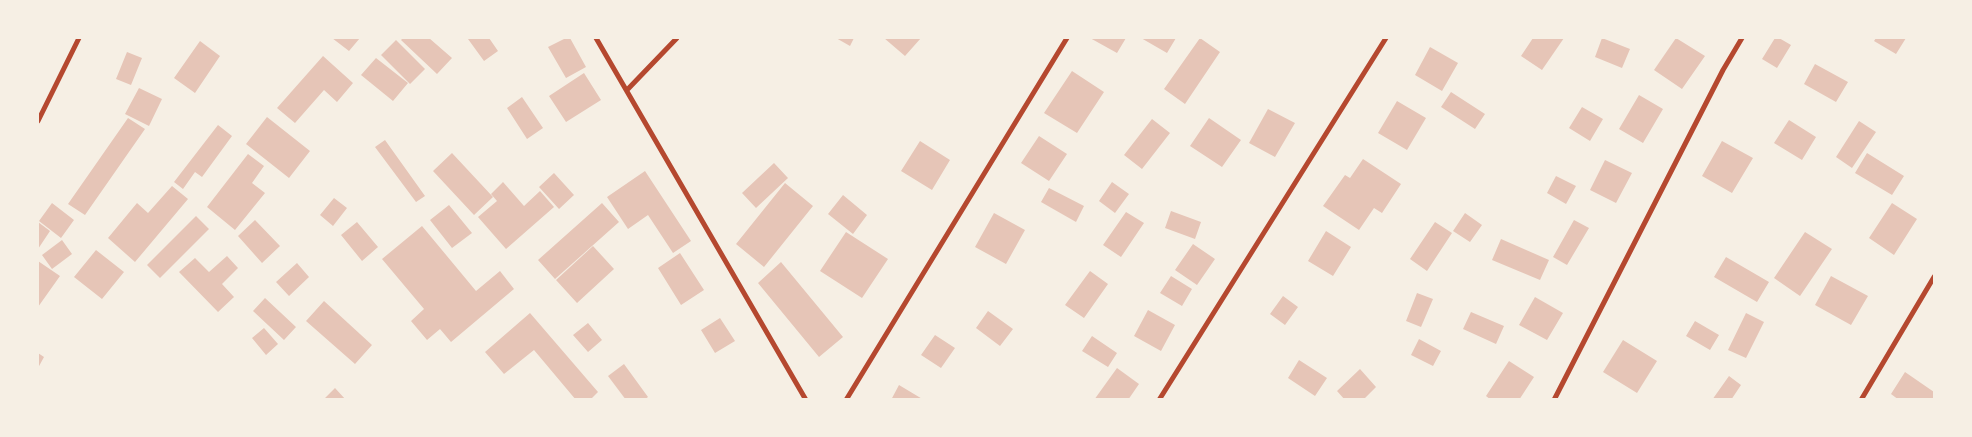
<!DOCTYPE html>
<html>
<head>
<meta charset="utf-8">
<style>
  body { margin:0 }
  #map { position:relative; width:1972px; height:437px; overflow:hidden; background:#f6efe4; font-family:"Space Grotesk",sans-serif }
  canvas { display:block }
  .frame { position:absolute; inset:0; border:39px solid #f6efe4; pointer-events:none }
</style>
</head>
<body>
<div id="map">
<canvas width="1972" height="437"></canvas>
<div class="frame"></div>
</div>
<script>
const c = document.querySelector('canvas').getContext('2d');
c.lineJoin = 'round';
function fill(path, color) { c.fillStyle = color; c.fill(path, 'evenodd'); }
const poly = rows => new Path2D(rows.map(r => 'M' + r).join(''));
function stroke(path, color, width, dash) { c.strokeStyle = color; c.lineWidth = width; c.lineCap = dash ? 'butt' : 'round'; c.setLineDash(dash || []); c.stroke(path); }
fill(poly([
  [332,38,360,38,349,51],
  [403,38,429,38,452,58,437,74,401,40],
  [470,38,489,38,498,51,484,61,468,39],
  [566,38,570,38,586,67,566,78,548,47],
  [836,38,854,38,850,46],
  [884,38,921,38,905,56],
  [1090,38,1126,38,1117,53],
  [1141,38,1176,38,1167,53],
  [1200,38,1220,52,1185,104,1164,89],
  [1533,38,1564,38,1542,70,1521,56],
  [1602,38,1630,49,1622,68,1595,57],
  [1676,38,1705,56,1682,89,1654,70],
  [1775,38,1779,38,1791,45,1777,68,1762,59],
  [1876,38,1906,38,1896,54,1874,41],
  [396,40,425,69,410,84,381,55],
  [200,41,220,56,195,93,174,78],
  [1430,47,1458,63,1442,91,1415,75],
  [127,52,142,58,131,85,116,79],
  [323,56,353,83,337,102,324,90,295,123,277,108],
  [376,58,408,83,393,101,361,75],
  [1815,64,1848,82,1836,102,1804,84],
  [1072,71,1104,92,1077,133,1044,113],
  [584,73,601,100,566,122,549,96],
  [139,88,162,99,149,126,125,114],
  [1451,92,1485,114,1475,129,1441,107],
  [1639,95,1663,109,1643,143,1619,129],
  [522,97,543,128,527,139,507,108],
  [1397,101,1426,118,1407,150,1378,133],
  [1582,107,1603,119,1590,141,1569,128],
  [1268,109,1295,123,1275,157,1249,143],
  [267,117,310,151,289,178,246,144],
  [128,118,145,129,85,215,68,204],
  [1209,118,1241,140,1222,167,1190,146],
  [1152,119,1170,133,1142,169,1124,155],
  [1789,120,1816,137,1802,160,1774,143],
  [1859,121,1876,132,1852,168,1836,157],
  [218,125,232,136,202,177,195,172,183,189,174,182],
  [1039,136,1067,154,1049,181,1021,163],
  [385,140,425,196,416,202,375,147],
  [920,141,950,160,932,190,901,171],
  [1722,141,1753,158,1732,193,1702,176],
  [452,153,493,197,474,215,433,171],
  [1867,153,1904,176,1892,195,1855,173],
  [248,154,264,166,252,183,265,193,235,230,207,207],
  [1363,159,1401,184,1382,213,1374,208,1359,230,1323,206,1345,175,1350,178],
  [1605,160,1632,173,1616,203,1590,190],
  [774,163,788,178,756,208,742,193],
  [645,171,691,241,673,253,648,215,628,229,607,197],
  [554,173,574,195,559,209,539,187],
  [1556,176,1576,186,1566,204,1547,193],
  [503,182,524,206,540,191,554,207,506,249,478,217,497,201,491,194],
  [1112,182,1129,194,1115,213,1099,201],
  [785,183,813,206,764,267,736,244],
  [172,186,188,199,135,262,108,238,137,203,148,213],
  [1049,188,1084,206,1076,222,1041,202],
  [843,195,867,215,853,234,828,214],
  [334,198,347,208,333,226,320,215],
  [52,203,74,220,61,238,39,221],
  [602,203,619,222,555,279,538,260],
  [1892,203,1917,219,1894,255,1869,238],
  [449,205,472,233,452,248,430,220],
  [1171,211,1201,222,1195,239,1165,228],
  [1126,212,1144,223,1121,257,1103,245],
  [994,213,1025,230,1006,264,975,247],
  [1465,213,1482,225,1470,242,1453,231],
  [196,216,209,229,160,278,147,265],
  [255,220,280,246,262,263,238,236],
  [1574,220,1589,228,1567,265,1553,257],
  [38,222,50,231,38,249],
  [357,222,378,247,362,261,341,235],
  [1435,222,1452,233,1427,271,1410,259],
  [422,226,476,291,500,271,514,289,451,342,440,329,427,340,411,321,424,309,382,259],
  [1326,231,1351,247,1333,276,1308,261],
  [846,232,888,259,862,298,820,271],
  [1805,232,1832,249,1800,296,1774,278],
  [1501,239,1549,260,1540,280,1492,260],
  [62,240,72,254,52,269,42,255],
  [1193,244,1215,259,1197,285,1175,270],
  [593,246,614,269,577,303,556,280],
  [96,250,124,272,102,299,74,277],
  [680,253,704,290,681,305,658,268],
  [227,256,238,268,222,284,234,297,218,312,179,272,195,258,209,272],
  [1726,257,1769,282,1757,302,1714,277],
  [38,261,60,276,38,307],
  [781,262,843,337,819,357,758,283],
  [297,263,309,277,289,296,276,282],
  [1090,271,1108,284,1084,318,1065,305],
  [1171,276,1192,289,1182,306,1160,293],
  [1831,276,1868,296,1851,325,1815,305],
  [1417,293,1433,299,1421,327,1406,321],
  [1283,296,1298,307,1285,325,1270,314],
  [1535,297,1563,313,1547,340,1519,325],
  [265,298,296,327,284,340,253,311],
  [324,301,372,345,355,364,306,321],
  [1148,310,1175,325,1161,351,1134,336],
  [988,311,1013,329,1000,346,976,328],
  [1471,312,1504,326,1496,344,1463,329],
  [530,313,598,392,590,400,576,400,534,350,504,374,485,352],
  [1746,313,1764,322,1746,358,1728,350],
  [720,318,735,341,715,353,701,330],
  [1695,321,1719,335,1710,350,1686,336],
  [588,323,602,340,588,352,573,335],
  [264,328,278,344,266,355,252,338],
  [935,335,955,348,941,368,921,355],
  [1092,336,1117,353,1108,367,1082,351],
  [1419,339,1441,351,1433,366,1411,355],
  [1623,340,1657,361,1637,393,1603,372],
  [38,353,44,357,38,368],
  [1299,360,1327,378,1315,396,1288,378],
  [1509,361,1534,377,1519,400,1491,400,1486,396],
  [624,364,648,397,644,400,626,400,608,376],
  [1117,368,1139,384,1128,400,1094,400],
  [1360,369,1376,387,1363,400,1345,400,1337,391],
  [1905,372,1934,392,1934,400,1899,400,1891,394],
  [1729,376,1741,385,1731,400,1712,400],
  [899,385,924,400,891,400],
  [335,388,346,400,323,400]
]), '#e6c5b7');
stroke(poly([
  [596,38,806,400],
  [627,90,677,38],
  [38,121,79,38],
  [846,400,1067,38],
  [1159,400,1386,38],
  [1554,400,1723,70,1742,38],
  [1861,400,1934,277]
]), '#b5482f', 5);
</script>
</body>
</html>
